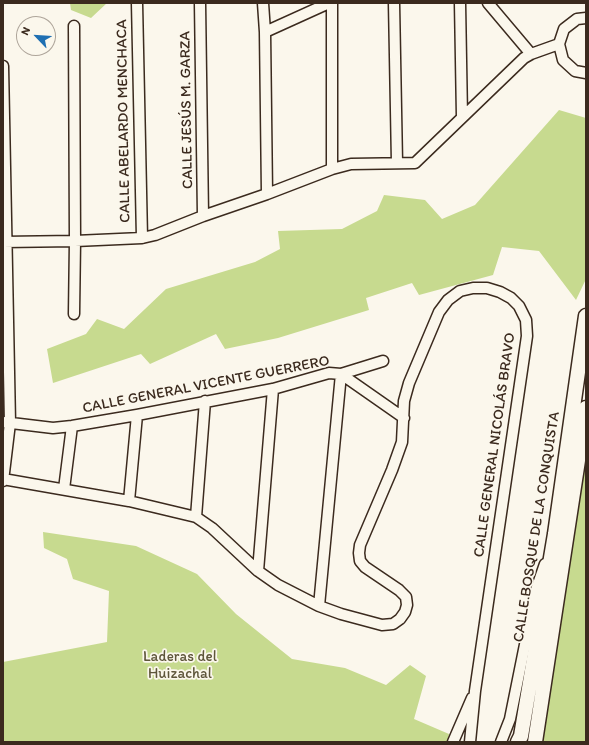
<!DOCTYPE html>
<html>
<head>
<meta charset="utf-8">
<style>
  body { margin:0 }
  #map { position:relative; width:589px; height:745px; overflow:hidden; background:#fbf7ec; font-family:Itim,sans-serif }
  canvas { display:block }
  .frame { position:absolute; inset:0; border:4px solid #3b2a1e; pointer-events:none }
  .north { position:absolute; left:16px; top:16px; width:40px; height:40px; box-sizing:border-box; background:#fbf7ec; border:1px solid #aea59a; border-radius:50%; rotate:295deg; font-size:11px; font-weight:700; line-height:16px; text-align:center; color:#3b2a1e }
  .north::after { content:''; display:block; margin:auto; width:14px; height:18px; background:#1f6fb2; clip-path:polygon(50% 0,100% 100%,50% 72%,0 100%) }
</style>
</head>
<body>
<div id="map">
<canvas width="589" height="745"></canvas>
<div class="frame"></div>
<div class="north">N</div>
</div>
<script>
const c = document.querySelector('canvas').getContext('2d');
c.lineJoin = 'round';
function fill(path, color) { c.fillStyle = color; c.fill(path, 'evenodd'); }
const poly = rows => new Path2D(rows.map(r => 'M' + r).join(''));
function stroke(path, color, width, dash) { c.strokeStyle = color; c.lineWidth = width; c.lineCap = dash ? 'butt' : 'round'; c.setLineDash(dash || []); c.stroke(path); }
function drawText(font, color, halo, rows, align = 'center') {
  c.font = font + ' Itim,sans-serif'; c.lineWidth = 3.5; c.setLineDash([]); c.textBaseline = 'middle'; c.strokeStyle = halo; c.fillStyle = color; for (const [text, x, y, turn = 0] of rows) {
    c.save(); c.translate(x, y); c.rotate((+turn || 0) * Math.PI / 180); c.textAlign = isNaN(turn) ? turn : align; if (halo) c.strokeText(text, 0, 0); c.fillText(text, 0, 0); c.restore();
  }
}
fill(poly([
  [70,3,107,3,91,18,71,10],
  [559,110,586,118,586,279,576,300,539,251,502,247,493,275,419,295,412,283,366,298,369,310,278,338,225,349,216,334,150,364,141,354,53,383,47,349,86,334,97,319,124,329,166,289,255,262,280,249,278,231,342,229,377,211,384,195,425,200,442,219,475,205],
  [586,406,586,742,535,742],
  [43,532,136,546,197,574,236,614,292,659,345,668,386,685,410,665,426,676,414,719,449,734,448,742,3,742,3,662,107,642,109,591,73,579,67,559,44,548]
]), '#c7da8f');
const street = poly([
  [137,3,142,238],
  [200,3,203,216],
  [263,3,265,32,267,194],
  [332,3,332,169],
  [394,3,397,163],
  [460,3,462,117],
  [488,3,531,54],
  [586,18,577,19,564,29,559,44,563,60,575,71,586,73],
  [265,32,329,3],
  [3,66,10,423,3,481],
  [3,242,75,241,142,238,155,235,203,216,267,194,332,169,351,164,415,163,524,58,531,54,559,44],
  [74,314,75,241,74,26],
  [3,422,53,428,72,426,137,415,273,389,329,373,341,374,383,361],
  [3,479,129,501,196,517,212,528,258,571,278,585,319,606,341,614,382,625,393,624,400,619,405,612,407,605,406,597,399,590,365,567,360,561,359,553,360,545,392,470,402,442,404,401,409,383,439,312,448,300,460,291,473,288,487,288,500,292,511,298,519,306,526,320,527,336,475,691,470,742],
  [64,489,72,426],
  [129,501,137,415],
  [196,517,205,401],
  [258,571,273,389],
  [319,606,341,374,404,418],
  [453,742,472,698],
  [501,742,510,719,536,590,545,564]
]);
const secondary = poly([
  [518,742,521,736,555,534,586,316],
  [535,742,586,408]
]);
stroke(street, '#3b2a1e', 13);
stroke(secondary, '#3b2a1e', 17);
stroke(street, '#fbf7ec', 10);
stroke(secondary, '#fbf7ec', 14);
drawText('15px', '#3b2a1e', '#fbf7ec', [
  ["CALLE JESÚS M. GARZA",187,110,-91],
  ["CALLE ABELARDO MENCHACA",124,121,-91],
  ["CALLE GENERAL VICENTE GUERRERO",206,385,-11],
  ["CALLE GENERAL NICOLÁS BRAVO",495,445,-82],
  ["CALLE BOSQUE DE LA CONQUISTA",537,527,-81]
]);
drawText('15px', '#5e563a', '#fbf7ec', [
  ["Laderas del",180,657],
  ["Huizachal",180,674]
]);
</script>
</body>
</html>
